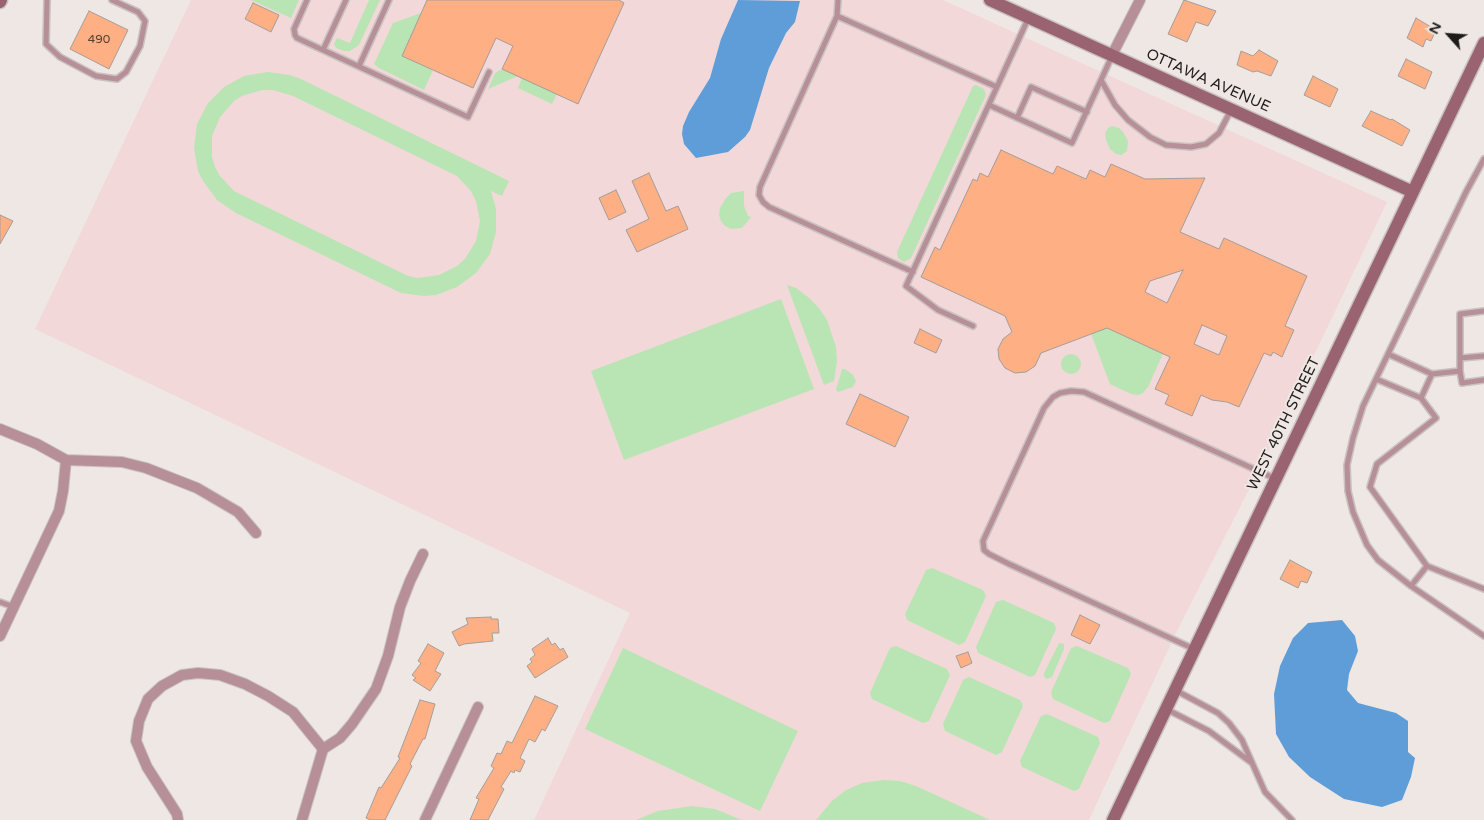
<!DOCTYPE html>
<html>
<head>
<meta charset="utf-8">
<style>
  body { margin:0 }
  #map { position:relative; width:1484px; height:820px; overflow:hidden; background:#efe7e3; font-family:"Varela Round",sans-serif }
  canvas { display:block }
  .north { position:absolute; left:1424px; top:10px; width:50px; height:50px; -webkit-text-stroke:4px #efe7e3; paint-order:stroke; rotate:296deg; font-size:14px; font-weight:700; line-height:20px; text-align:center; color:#1e1c1a }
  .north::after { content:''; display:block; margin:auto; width:18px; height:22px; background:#1e1c1a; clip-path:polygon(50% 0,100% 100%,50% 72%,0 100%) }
</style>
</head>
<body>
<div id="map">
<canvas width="1484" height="820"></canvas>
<div class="north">N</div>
</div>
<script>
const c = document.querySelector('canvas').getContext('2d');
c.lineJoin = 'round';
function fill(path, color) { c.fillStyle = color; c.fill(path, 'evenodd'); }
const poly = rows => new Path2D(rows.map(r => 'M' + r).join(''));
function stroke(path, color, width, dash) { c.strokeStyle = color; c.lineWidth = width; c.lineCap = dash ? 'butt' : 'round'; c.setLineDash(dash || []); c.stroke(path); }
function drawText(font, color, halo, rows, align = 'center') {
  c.font = font + ' "Varela Round",sans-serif'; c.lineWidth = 4; c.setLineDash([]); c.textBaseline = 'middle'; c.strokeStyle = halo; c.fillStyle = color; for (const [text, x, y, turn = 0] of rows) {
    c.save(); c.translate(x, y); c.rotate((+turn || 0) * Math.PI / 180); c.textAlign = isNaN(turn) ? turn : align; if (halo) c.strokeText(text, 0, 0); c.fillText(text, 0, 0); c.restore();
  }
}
fill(poly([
  [191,0,943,0,1387,202,1270,448,1177,631,1089,820,534,820,630,613,35,329]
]), '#f3d8d9');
fill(poly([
  [251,0,299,0,291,18],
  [369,0,380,0,359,45,350,51,344,51,336,48,334,44,337,38,350,43],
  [421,13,402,56,433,70,424,90,379,68,374,64,393,23],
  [502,69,518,76,488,89,495,73],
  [267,72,290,75,301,79,509,181,502,196,491,191,496,209,496,232,490,254,476,273,457,287,436,295,424,296,401,293,236,213,217,200,203,181,198,171,194,148,197,124,208,103,224,87,244,76],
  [262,90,273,90,293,96,457,176,471,191,476,201,480,221,476,241,465,259,457,266,439,275,418,278,408,276,234,191,220,176,215,167,212,157,212,136,220,117,234,101,242,96],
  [522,78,557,94,552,104,518,88],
  [976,85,984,89,986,95,911,258,904,262,898,258,897,252,973,86],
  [1112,126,1119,128,1123,132,1128,141,1127,151,1121,155,1116,154,1110,149,1106,140,1105,133,1108,128],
  [744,191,744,206,748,216,751,217,742,228,731,229,725,226,721,221,719,215,720,208,726,198,731,193],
  [787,285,796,288,808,297,819,308,827,320,836,347,837,361,834,381,824,385],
  [781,299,814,389,624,460,591,371],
  [1096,323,1163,354,1148,387,1143,393,1138,395,1131,394,1110,384,1091,334],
  '1061 364a10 10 0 1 1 20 0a10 10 0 1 1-20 0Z',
  [842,369,845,369,853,375,856,381,853,387,838,392,836,390],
  [932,568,983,590,986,596,965,642,959,645,907,620,905,614,926,570],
  [1003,600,1054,623,1056,629,1035,675,1030,677,978,653,976,647,996,602],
  [1059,643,1064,644,1064,649,1052,677,1046,679,1044,676,1044,673],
  [896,646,947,669,950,675,929,721,923,723,872,699,870,693,890,648],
  [1077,646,1128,668,1131,674,1110,721,1104,723,1053,699,1051,692,1071,648],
  [623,648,798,731,760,811,585,729],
  [969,677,1020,700,1023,706,1002,752,996,755,945,731,943,724,963,680],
  [1047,714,1098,737,1100,743,1079,789,1074,791,1022,767,1020,761,1041,716],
  [884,780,900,781,916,786,990,820,816,820,832,801,846,790,862,783],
  [692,806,715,809,742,820,636,820,658,811]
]), '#b9e5b4');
fill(poly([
  [738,0,800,1,795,22,786,33,769,68,750,130,745,137,728,152,696,158,684,144,682,134,683,126,689,112,710,78,721,39],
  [1342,620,1355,636,1358,651,1349,674,1347,690,1358,703,1396,713,1408,721,1408,752,1415,758,1411,777,1402,800,1382,807,1344,799,1310,777,1289,757,1276,734,1274,694,1280,666,1293,638,1308,623]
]), '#5f9dd8');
const building = poly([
  [427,0,619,0,624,3,578,104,502,69,513,46,496,38,473,88,402,56,427,0],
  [1184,0,1216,11,1208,26,1196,22,1187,42,1168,34,1184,0],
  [253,3,279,15,271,32,245,19,253,3],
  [89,11,128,30,109,69,70,49,89,11],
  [1416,18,1436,30,1431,41,1426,39,1423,47,1407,38,1416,18],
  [1259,50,1278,61,1271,76,1257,71,1253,72,1237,65,1241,51,1253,56,1259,50],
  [1406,59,1432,72,1425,89,1398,76,1406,59],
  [1313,76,1338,89,1330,107,1304,95,1313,76],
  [1371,111,1391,120,1392,119,1410,130,1402,146,1362,126,1371,111],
  [1001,150,1053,174,1057,166,1086,179,1090,170,1105,177,1111,164,1145,179,1205,178,1180,232,1219,249,1224,238,1307,276,1285,326,1294,330,1282,357,1273,352,1271,356,1264,353,1239,407,1227,402,1212,400,1201,395,1192,416,1165,404,1169,395,1155,389,1170,357,1107,328,1041,353,1035,366,1026,372,1015,373,1005,368,999,359,998,349,1003,339,1012,332,1005,316,921,277,935,247,940,250,973,179,977,181,980,173,988,177,1001,150],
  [1183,270,1167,303,1145,292,1150,281,1183,270],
  [1202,325,1227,336,1219,355,1194,344,1202,325],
  [649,173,666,211,678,206,688,229,637,252,626,230,649,219,632,181,649,173],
  [616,190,626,212,609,220,599,198,616,190],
  [0,215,13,221,0,244,0,215],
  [920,329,942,340,936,353,914,343,920,329],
  [860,394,909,417,895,447,846,424,860,394],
  [1290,560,1312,572,1307,583,1301,581,1298,588,1280,579,1290,560],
  [1080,615,1100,625,1090,644,1071,635,1080,615],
  [491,617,491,619,498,619,499,633,492,633,493,641,464,644,459,646,452,632,468,624,466,618,491,617],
  [548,638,552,645,555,643,560,650,563,648,568,657,535,678,527,666,532,662,530,659,535,655,532,649,548,638],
  [428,644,444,653,435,671,441,674,430,691,413,680,416,678,412,675,421,663,418,661,428,644],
  [968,652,972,663,961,668,956,656,968,652],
  [535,696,558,706,545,731,542,729,535,742,529,739,520,758,525,761,520,772,515,770,514,773,511,771,501,787,504,789,488,820,470,820,479,799,476,798,494,768,491,766,497,753,501,754,507,741,512,743,535,696],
  [420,700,435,704,425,739,423,739,410,764,412,766,385,820,371,820,366,818,379,787,381,788,400,758,398,757,420,700]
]);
fill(building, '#feaf84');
stroke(building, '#a59d9a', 1);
const lane = poly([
  [307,0,294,29,295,35,297,38,468,117,489,72],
  [838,0,837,16,760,187,759,195,763,202,769,207,913,272],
  [47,1,46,44,60,57,96,76,117,79,126,72,140,46,145,21,138,12,112,0],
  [837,16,997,87],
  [323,50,346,0],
  [359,66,389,0],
  [1101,80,1115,105,1128,120,1150,137,1166,145,1191,147,1206,144,1219,133,1231,110],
  [989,105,1072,143,1112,56],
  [1017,118,1031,87,1087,112],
  [1484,159,1466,192,1363,406,1353,438,1347,465,1348,491,1353,512,1367,545,1378,560,1411,586,1484,636],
  [1484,311,1460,314,1460,371,1432,374,1421,398,1436,418,1377,464,1370,487,1427,566,1484,589],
  [973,326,938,310,906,286,1028,19],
  [1388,354,1432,374],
  [1460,358,1484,356],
  [1460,371,1462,383,1484,380],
  [1376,379,1421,398],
  [1411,586,1427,566],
  [0,602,14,607],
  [1194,649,1009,564,989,554,984,550,983,541,1044,408,1053,397,1060,393,1071,391,1084,392,1276,479],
  [1175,690,1218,713,1229,723,1242,740,1265,792,1292,820],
  [1166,709,1209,731,1252,763]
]);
const street = poly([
  [1112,55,1140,0],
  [0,429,37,444,66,460,122,462,146,468,197,488,238,512,256,533],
  [0,636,59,511,63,491,66,460],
  [178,820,177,814,147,767,136,741,139,721,148,699,162,686,182,675,198,673,220,675,245,684,268,696,293,712,323,749],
  [302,820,323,749,340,738,352,724,376,689,388,656,400,607,410,581,423,554],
  [425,820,478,707]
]);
const secondary = poly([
  [990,0,1413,192],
  [0,2,1,0],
  [1113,820,1484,43]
]);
stroke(lane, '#c9c2bf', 8);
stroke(street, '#c9c2bf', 12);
stroke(secondary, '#c9c2bf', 15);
stroke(lane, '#b68f99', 5);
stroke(street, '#b68f99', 10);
stroke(secondary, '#9a6372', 12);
drawText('12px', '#564134', null, [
  ["490",99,40]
]);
drawText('15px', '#1e1c1a', '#efe7e3', [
  ["OTTAWA AVENUE",1208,81,24],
  ["WEST 40TH STREET",1284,424,-64]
]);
</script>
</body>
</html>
